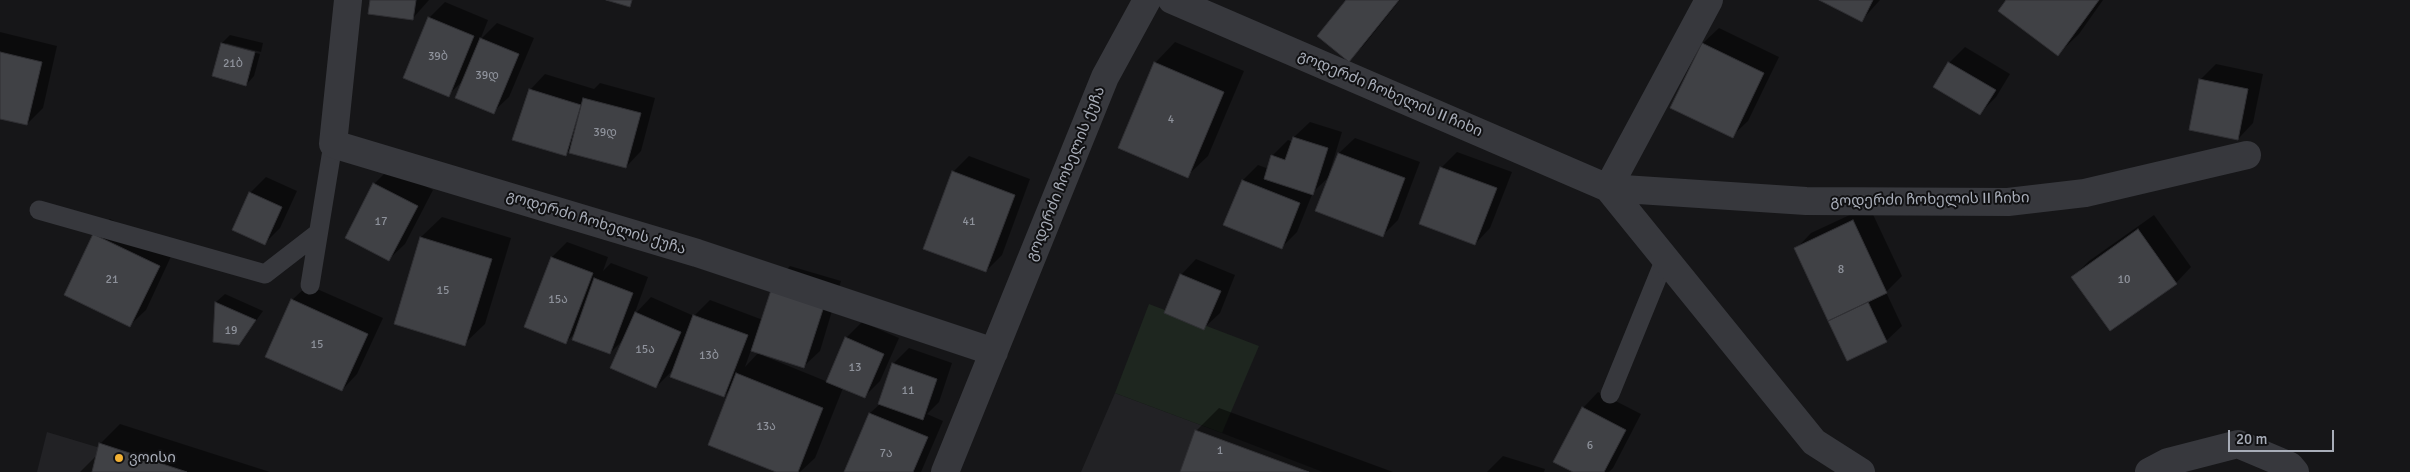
<!DOCTYPE html>
<meta charset="utf-8">
<style>
body{margin:0}
#map{position:relative;width:2410px;height:472px;overflow:hidden;background:#161618;font-family:Signika,sans-serif}
canvas{display:block}
.scale{position:absolute;left:2228px;top:430px;width:106px;height:22px;box-sizing:border-box;border:2px solid #a8adb8;border-top:0;padding-left:6px;font-size:15px;line-height:18px;white-space:nowrap;color:#a8adb8;-webkit-text-stroke:4px #111113;paint-order:stroke}
</style>
<div id="map">
<canvas width="2410" height="472"></canvas>
<div class="scale">20 m</div>
</div>
<script>
const context = document.querySelector('canvas').getContext('2d');
context.lineJoin = 'round';
function fillPath(path, color) { context.fillStyle = color; context.fill(path, 'evenodd'); }
const poly = rows => new Path2D(rows.map(r => 'M' + r).join(''));
function strokePath(path, color, width, dash) { context.strokeStyle = color; context.lineWidth = width; context.lineCap = dash ? 'butt' : 'round'; context.setLineDash(dash || []); context.stroke(path); }
function drawText(font, color, halo, rows, align = 'center') {
  context.font = font + ' Signika,"Noto Sans Georgian",sans-serif'; context.lineWidth = 4; context.setLineDash([]); context.textBaseline = 'middle'; context.strokeStyle = halo; context.fillStyle = color; for (const [text, x, y, turn = 0] of rows) {
    context.save(); context.translate(x, y); context.rotate((+turn || 0) * Math.PI / 180); context.textAlign = isNaN(turn) ? turn : align; if (halo) context.strokeText(text, 0, 0); context.fillText(text, 0, 0); context.restore();
  }
}
fillPath(poly([
 [1115,393,1222,433,1323,472,1081,472],
 [47,432,180,472,37,472]
]), '#222225');
fillPath(poly([
 [1149,304,1259,346,1222,433,1115,393]
]), '#1e261f');
fillPath(poly([
 [372,0,429,0,413,18],
 [1348,0,1400,0,1364,45,1349,60],
 [1822,0,1880,0,1862,20],
 [2008,0,2103,0,2079,34,2058,54],
 [445,2,488,20,480,40,497,23,534,38,509,97,493,112,465,79,448,95,429,18],
 [1719,28,1779,57,1748,121,1732,136,1672,107,1703,43],
 [0,32,57,46,43,108,27,124,0,118],
 [230,35,263,43,261,52,226,43,226,45,260,54,254,76,246,85,222,43],
 [1175,42,1244,71,1208,156,1187,176,1155,63],
 [1965,47,2010,74,1996,97,1980,113,1935,86,1949,63],
 [2216,64,2263,74,2253,123,2238,139,2200,80],
 [545,74,594,89,600,83,655,98,641,151,626,167,571,149,565,154,530,90],
 [1310,122,1342,132,1329,174,1331,175,1313,192,1297,232,1282,247,1243,180,1258,165,1269,169,1272,156,1288,140,1293,142,1294,137],
 [1355,138,1420,162,1398,220,1382,236,1317,210,1339,153],
 [1457,152,1512,172,1490,228,1475,244,1441,168],
 [969,156,1030,179,1002,255,986,271,953,172],
 [390,168,433,190,405,244,389,259,374,184],
 [266,177,297,191,280,228,264,244,250,193],
 [1869,206,1902,276,1886,292,1902,326,1886,341,1796,249,1811,233],
 [2154,215,2191,267,2176,283,2073,277,2089,261],
 [442,217,511,238,485,324,464,344,421,237],
 [110,219,174,250,146,310,130,325,94,235],
 [567,242,608,257,603,271,611,263,648,277,634,315,651,297,694,316,710,300,763,320,775,281,790,266,841,281,820,351,804,366,765,354,764,356,828,382,846,338,862,322,899,338,880,381,864,397,843,388,815,458,800,472,779,472,732,388,724,396,675,368,656,387,624,339,610,353,576,332,566,342,552,257],
 [751,350,759,352,745,367],
 [1196,259,1235,275,1220,313,1204,328,1181,275],
 [308,285,383,318,357,374,342,390,292,300],
 [225,294,263,311,239,344,214,341,216,302],
 [909,348,952,363,939,402,927,414,943,421,921,472,846,472,870,413,880,404,893,364],
 [1598,392,1641,414,1613,468,1609,472,1576,472,1583,408],
 [1219,408,1393,472,1181,472,1196,431],
 [120,424,270,472,80,472,97,455,100,444],
 [1503,456,1545,469,1544,472,1487,472]
]), '#0007');
const building = poly([
 [370,0,416,0,413,20,368,14,370,0],
 [606,0,632,0,630,7,606,0],
 [1346,0,1399,0,1349,62,1317,36,1346,0],
 [1819,0,1873,0,1862,22,1819,0],
 [2006,0,2099,0,2058,56,1998,11,2006,0],
 [428,17,474,36,449,97,403,78,428,17],
 [480,38,519,54,494,114,455,98,480,38],
 [221,43,255,52,246,86,212,76,221,43],
 [1702,43,1764,73,1733,138,1670,108,1702,43],
 [0,52,42,62,27,125,0,119,0,52],
 [1154,62,1224,92,1188,178,1118,148,1154,62],
 [1948,62,1996,90,1980,115,1933,87,1948,62],
 [2199,79,2248,89,2238,140,2189,130,2199,79],
 [529,89,581,105,566,156,512,140,529,89],
 [583,98,641,113,626,168,569,153,583,98],
 [1293,137,1328,148,1313,195,1264,179,1271,155,1285,160,1293,137],
 [1338,153,1405,178,1383,237,1315,211,1338,153],
 [1440,167,1497,188,1475,245,1419,224,1440,167],
 [952,171,1015,195,986,272,923,249,952,171],
 [1242,180,1300,203,1282,249,1223,225,1242,180],
 [373,183,418,206,389,261,345,238,373,183],
 [249,192,282,207,265,245,232,230,249,192],
 [1853,220,1887,293,1828,321,1794,248,1853,220],
 [2138,229,2177,284,2110,331,2071,277,2138,229],
 [93,234,160,266,130,327,64,295,93,234],
 [420,237,492,259,465,346,394,324,420,237],
 [551,257,593,273,566,344,524,327,551,257],
 [1180,274,1221,291,1204,330,1164,313,1180,274],
 [594,278,633,293,610,354,572,340,594,278],
 [774,281,827,297,804,368,751,351,774,281],
 [291,299,368,334,342,391,265,357,291,299],
 [215,302,256,320,239,345,213,342,215,302],
 [1868,302,1887,342,1847,361,1828,321,1868,302],
 [635,312,681,332,656,388,610,368,635,312],
 [693,315,748,335,724,397,670,377,693,315],
 [845,337,884,354,865,398,826,382,845,337],
 [892,363,937,379,923,420,878,404,892,363],
 [736,373,823,408,798,472,776,472,708,445,736,373],
 [1582,407,1626,430,1604,472,1573,472,1553,462,1582,407],
 [869,413,928,437,913,472,844,472,869,413],
 [1195,430,1309,472,1180,472,1195,430],
 [99,443,187,472,92,472,99,443]
]);
fillPath(building, '#404145');
strokePath(building, '#303034', 1);
strokePath(poly([
 [39,210,265,274,318,233],
 [310,285,333,144],
 [1610,394,1665,259]
]), '#37383d', 19);
strokePath(poly([
 [348,0,333,144,697,253,994,352],
 [1172,0,1608,188,1806,201,2008,202,2085,193,2247,155],
 [1709,0,1608,188,1814,442,1861,472],
 [945,472,1105,77,1147,0],
 [2149,472,2168,462,2238,444,2290,466,2295,472]
]), '#37383d', 28);
for (const [x, y, r, color] of [
 [119,458,5,"#f2b134"]
]) { const dot = new Path2D(); dot.arc(x, y, r, 0, 2 * Math.PI); context.fillStyle = color; context.fill(dot); strokePath(dot, '#111113', 2); }
drawText('12px', '#8e929b', null, [
 ["39ბ",438,57],
 ["21ბ",233,64],
 ["39დ",487,76],
 ["4",1171,120],
 ["39დ",605,133],
 ["17",381,222],
 ["41",969,222],
 ["8",1841,270],
 ["21",112,280],
 ["10",2124,280],
 ["15",443,291],
 ["15ა",558,300],
 ["19",231,331],
 ["15",317,345],
 ["15ა",645,350],
 ["13ბ",709,356],
 ["13",855,368],
 ["11",908,391],
 ["13ა",766,427],
 ["6",1590,446],
 ["1",1220,451],
 ["7ა",886,454]
]);
drawText('15px', '#a8adb8', '#111113', [
 ["გოდერძი ჩოხელის II ჩიხი",1390,94,23],
 ["გოდერძი ჩოხელის ქუჩა",1066,174,-68],
 ["გოდერძი ჩოხელის II ჩიხი",1930,200,-1],
 ["გოდერძი ჩოხელის ქუჩა",596,223,17]
]);
drawText('15px', '#a8adb8', '#111113', [
 ["ვოისი",129,458]
], 'left');
</script>
